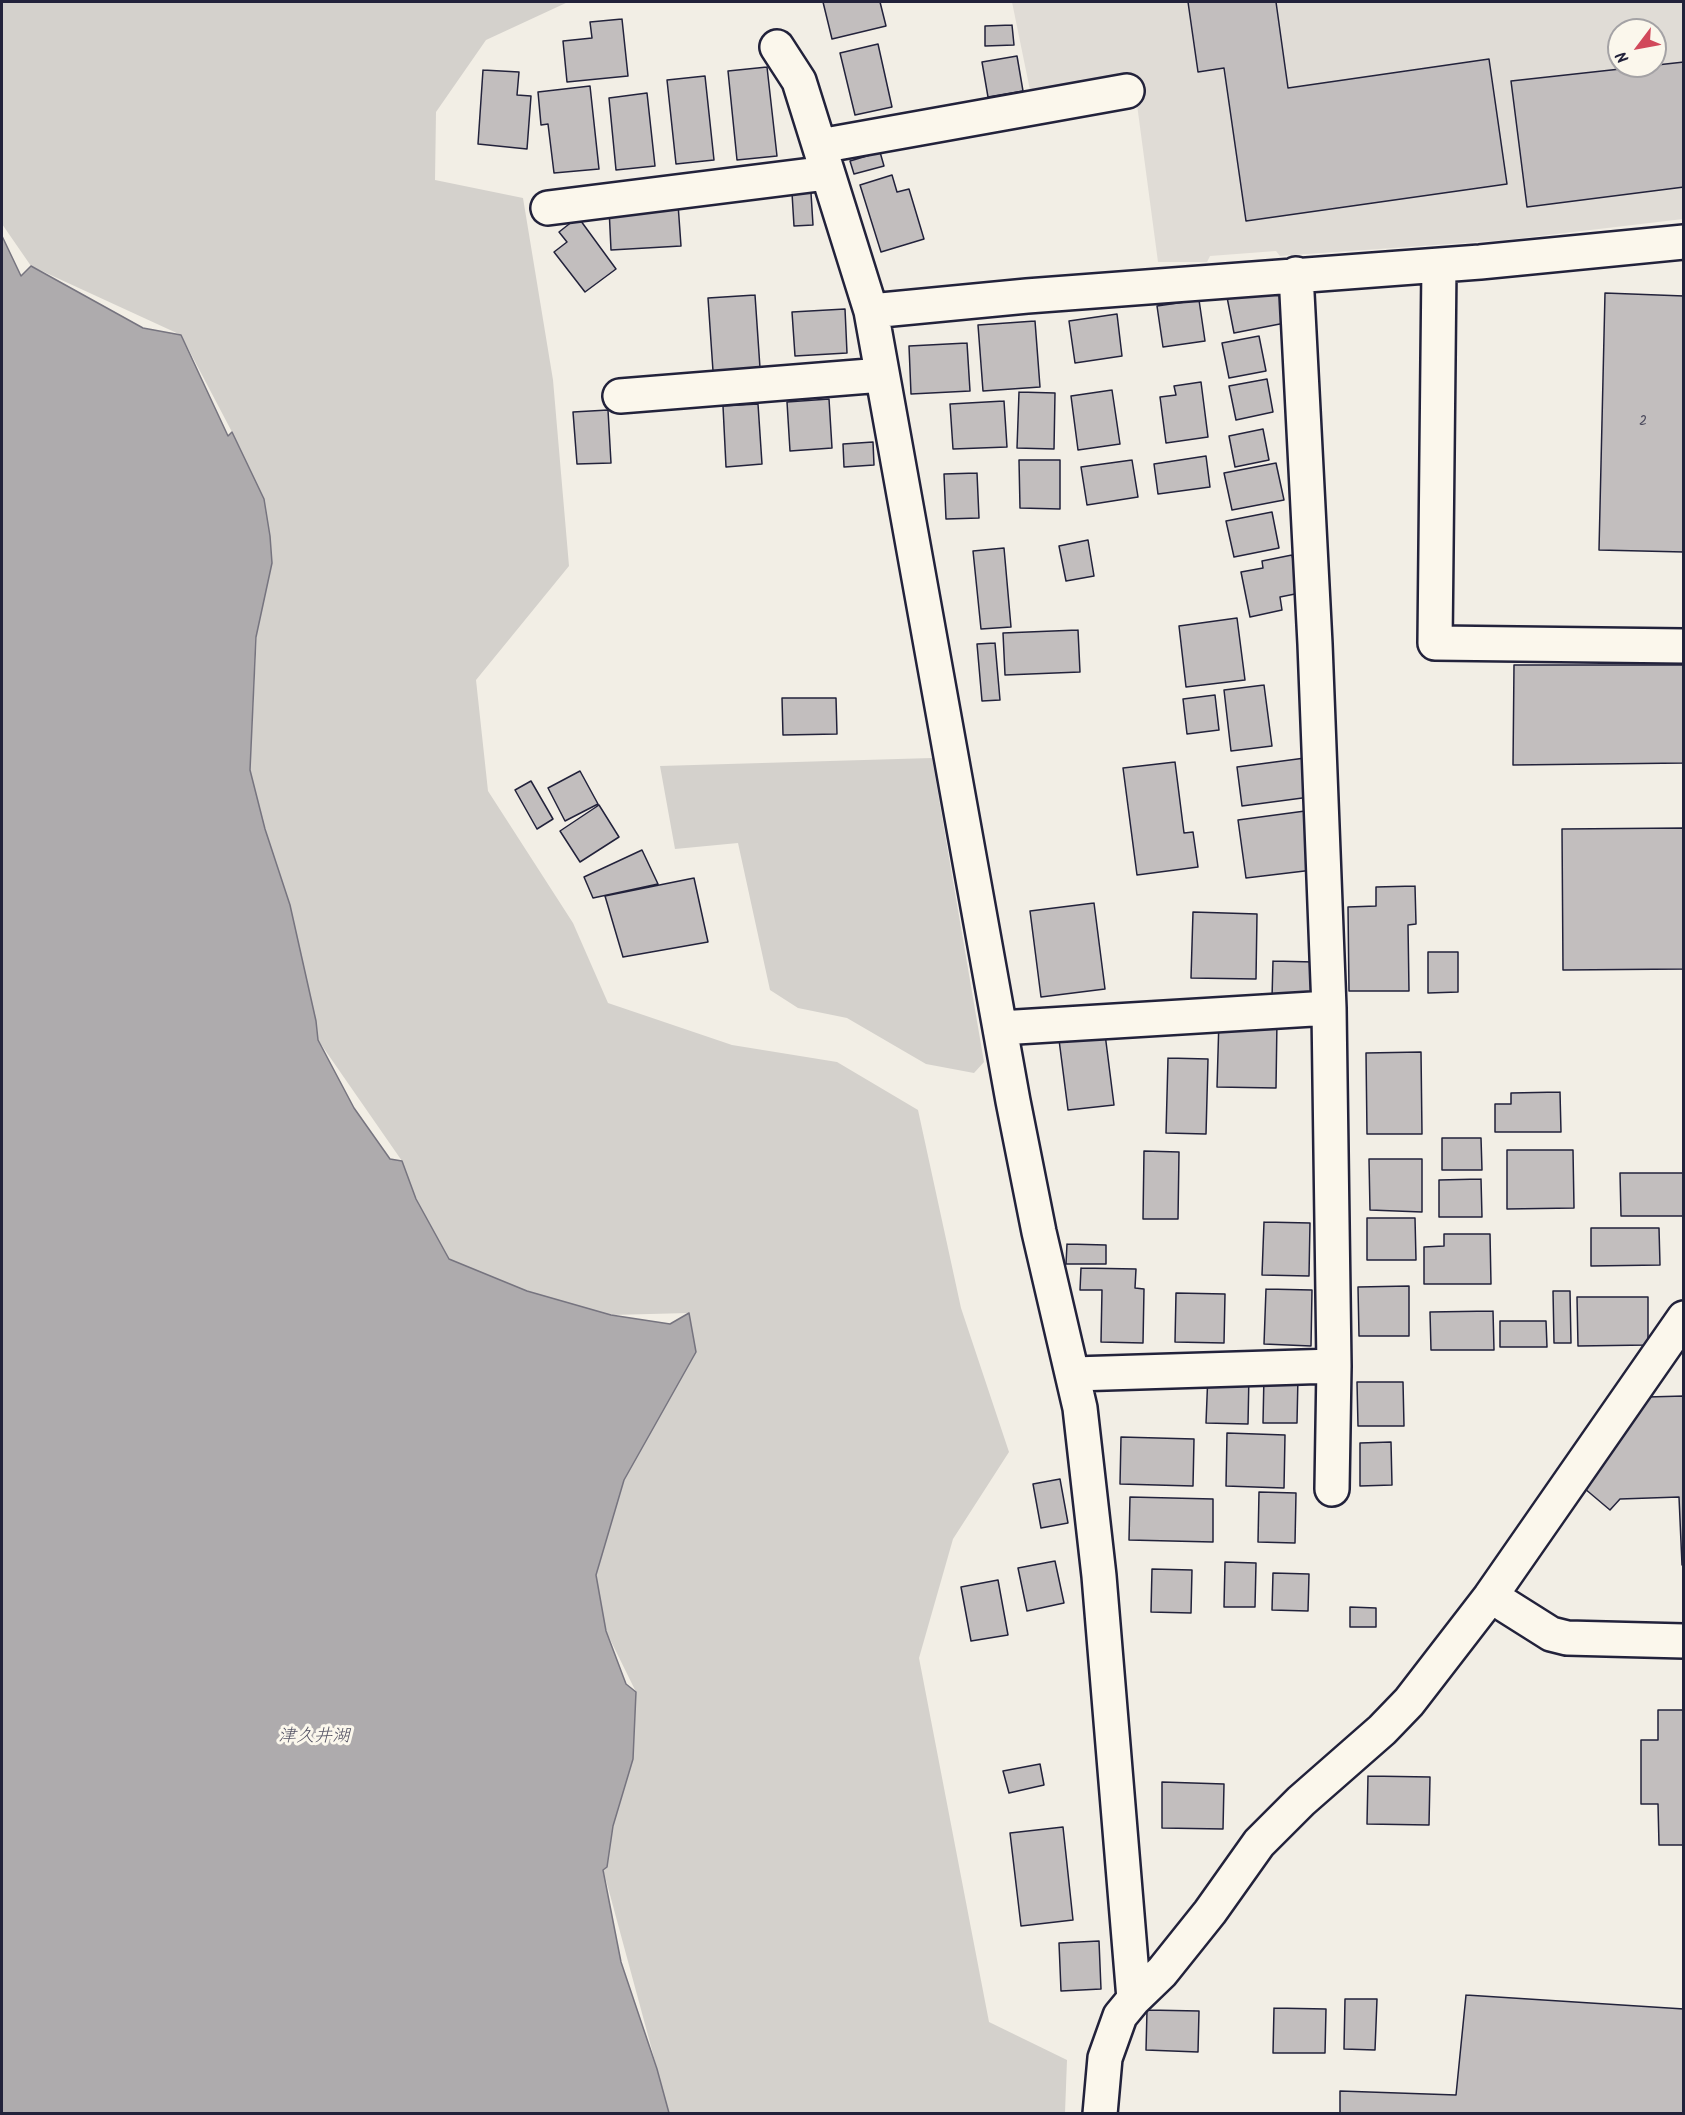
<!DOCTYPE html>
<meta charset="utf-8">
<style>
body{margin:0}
#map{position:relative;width:1685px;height:2115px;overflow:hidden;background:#f2eee5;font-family:Kalam,sans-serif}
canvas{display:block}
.frame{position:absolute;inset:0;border:3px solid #22223b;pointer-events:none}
.north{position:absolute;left:1607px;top:18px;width:60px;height:60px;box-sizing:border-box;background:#fbf7ec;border:2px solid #a4a2a5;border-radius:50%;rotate:238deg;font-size:16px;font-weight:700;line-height:24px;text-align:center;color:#22223b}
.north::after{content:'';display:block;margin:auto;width:21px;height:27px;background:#d1495b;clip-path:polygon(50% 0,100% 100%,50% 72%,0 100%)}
</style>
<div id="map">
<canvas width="1685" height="2115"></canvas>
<div class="frame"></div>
<div class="north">N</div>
</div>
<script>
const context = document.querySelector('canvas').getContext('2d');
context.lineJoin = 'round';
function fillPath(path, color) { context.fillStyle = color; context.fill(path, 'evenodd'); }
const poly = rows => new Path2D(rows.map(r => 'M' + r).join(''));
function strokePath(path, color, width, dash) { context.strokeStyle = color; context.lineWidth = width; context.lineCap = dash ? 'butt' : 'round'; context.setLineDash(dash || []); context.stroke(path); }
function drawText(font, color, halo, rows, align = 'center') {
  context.font = font + ' Kalam,"Klee One",sans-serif'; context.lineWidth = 6; context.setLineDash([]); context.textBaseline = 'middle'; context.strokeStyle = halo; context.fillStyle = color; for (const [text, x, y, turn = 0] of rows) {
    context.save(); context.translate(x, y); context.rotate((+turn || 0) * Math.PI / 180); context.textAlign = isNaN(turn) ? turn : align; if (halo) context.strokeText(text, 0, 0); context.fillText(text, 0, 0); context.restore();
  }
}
fillPath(poly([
 [1012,2,1683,2,1683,219,1506,240,1280,256,1276,251,1210,256,1207,262,1158,262,1134,82,1031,95],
 [1619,30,1655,30,1655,66,1619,66]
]), '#e0dcd6');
fillPath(poly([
 [2,2,568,2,486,40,436,112,435,180,523,198,553,380,569,566,476,680,488,791,573,923,608,1003,732,1045,837,1062,918,1110,961,1308,1009,1452,953,1539,919,1658,989,2022,1067,2060,1065,2113,669,2113,603,1869,636,1692,606,1631,596,1575,624,1480,696,1352,689,1313,611,1315,527,1291,449,1259,416,1199,402,1161,318,1040,250,770,264,500,232,432,181,335,31,266,2,224],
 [932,758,984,1062,974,1073,926,1064,847,1018,798,1008,770,990,738,843,675,849,660,766]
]), '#d4d1cc');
const water = poly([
 [2,236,21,276,31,266,143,328,181,335,228,436,232,432,264,499,270,536,272,563,256,637,250,770,265,829,290,905,316,1021,318,1040,354,1108,390,1159,402,1161,416,1199,449,1259,527,1291,611,1315,670,1324,689,1313,696,1352,624,1480,596,1575,606,1631,626,1684,636,1692,633,1759,613,1826,607,1867,603,1870,621,1962,657,2069,669,2113,2,2113,2,236]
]);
fillPath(water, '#aeabad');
strokePath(water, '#76747f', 1.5);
const building = poly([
 [823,2,880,2,886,26,832,39,823,2],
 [1188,2,1276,2,1288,88,1489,59,1507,184,1246,221,1224,68,1198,72,1188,2],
 [622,19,628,76,567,82,563,41,592,38,590,22,622,19],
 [1012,25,1014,45,985,46,985,26,1012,25],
 [878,44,892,107,855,115,840,53,878,44],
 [1017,56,1023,91,988,97,982,62,1017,56],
 [1684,62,1684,187,1527,207,1511,81,1684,62],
 [767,67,777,156,737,160,728,71,767,67],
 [483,70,519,72,517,95,531,96,527,149,478,144,483,70],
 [705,76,714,160,676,164,667,80,705,76],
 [590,86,599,169,554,173,548,124,541,125,538,92,590,86],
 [647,93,655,166,616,170,609,98,647,93],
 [880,152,884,166,854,174,850,161,880,152],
 [892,175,897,192,909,189,924,239,881,252,860,185,892,175],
 [792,193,811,193,813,225,794,226,792,193],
 [678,204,681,246,611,250,609,208,678,204],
 [578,217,616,269,585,292,554,252,567,242,559,232,578,217],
 [1282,281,1290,322,1234,333,1226,292,1282,281],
 [1605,293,1684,296,1684,552,1599,550,1605,293],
 [755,295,760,368,713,371,708,298,755,295],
 [1199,300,1205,341,1163,347,1157,306,1199,300],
 [845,309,847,353,795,356,792,312,845,309],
 [1117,314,1122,356,1075,363,1069,321,1117,314],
 [1035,321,1040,387,983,391,978,325,1035,321],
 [1259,336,1266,371,1229,378,1222,343,1259,336],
 [967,343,970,391,911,394,909,346,967,343],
 [1267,379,1273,412,1236,420,1229,386,1267,379],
 [1201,382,1208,437,1166,443,1160,397,1176,395,1174,386,1201,382],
 [1112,390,1120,444,1078,450,1071,396,1112,390],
 [1019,392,1055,393,1054,449,1017,448,1019,392],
 [829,399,832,448,790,451,787,402,829,399],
 [1004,401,1007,447,953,449,950,404,1004,401],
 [758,404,762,464,726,467,723,406,758,404],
 [608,410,611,463,577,464,573,412,608,410],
 [1263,429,1269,460,1235,467,1229,436,1263,429],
 [873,442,874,465,844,467,843,444,873,442],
 [1206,456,1210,487,1158,494,1154,464,1206,456],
 [1019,460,1060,460,1060,509,1020,508,1019,460],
 [1132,460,1138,497,1087,505,1081,467,1132,460],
 [1276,463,1284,500,1232,510,1224,473,1276,463],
 [977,473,979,518,946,519,944,474,977,473],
 [1272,512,1279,548,1234,557,1226,521,1272,512],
 [1088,540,1094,576,1066,581,1059,546,1088,540],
 [1004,548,1011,627,981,629,973,551,1004,548],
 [1292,555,1300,593,1280,597,1282,610,1250,617,1241,572,1263,568,1262,561,1292,555],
 [1237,618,1245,680,1186,687,1179,626,1237,618],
 [1078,630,1080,672,1005,675,1003,633,1078,630],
 [995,643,1000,700,982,701,977,644,995,643],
 [1514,665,1684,665,1684,763,1513,765,1514,665],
 [1264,685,1272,746,1231,751,1224,690,1264,685],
 [1215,695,1219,730,1187,734,1183,699,1215,695],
 [782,698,836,698,837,734,783,735,782,698],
 [1305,758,1310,797,1242,806,1237,767,1305,758],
 [1175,762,1184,833,1193,832,1198,867,1137,875,1123,768,1175,762],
 [580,771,598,804,565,821,548,788,580,771],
 [531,781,553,819,537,829,515,790,531,781],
 [599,805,619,837,580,862,560,831,599,805],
 [1305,811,1313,870,1246,878,1238,820,1305,811],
 [1684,828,1684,969,1563,970,1562,829,1684,828],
 [642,850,658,884,593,898,584,877,642,850],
 [694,878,708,942,623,957,605,896,694,878],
 [1415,886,1416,924,1408,925,1409,991,1349,991,1348,907,1376,906,1376,887,1415,886],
 [1094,903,1105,989,1041,997,1030,911,1094,903],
 [1193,912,1257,914,1256,979,1191,978,1193,912],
 [1428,952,1458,952,1458,992,1428,993,1428,952],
 [1273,961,1314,962,1313,998,1272,998,1273,961],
 [1219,1019,1277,1020,1276,1088,1217,1087,1219,1019],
 [1104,1026,1114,1105,1068,1110,1058,1032,1104,1026],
 [1421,1052,1422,1134,1367,1134,1366,1053,1421,1052],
 [1168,1058,1208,1059,1206,1134,1166,1133,1168,1058],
 [1560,1092,1561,1132,1495,1132,1495,1104,1511,1104,1511,1093,1560,1092],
 [1442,1138,1481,1138,1482,1170,1442,1170,1442,1138],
 [1507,1150,1573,1150,1574,1208,1507,1209,1507,1150],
 [1144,1151,1179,1152,1178,1219,1143,1219,1144,1151],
 [1369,1159,1422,1159,1422,1212,1370,1210,1369,1159],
 [1620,1173,1684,1173,1684,1216,1621,1216,1620,1173],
 [1481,1179,1482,1217,1439,1217,1439,1180,1481,1179],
 [1367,1218,1415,1218,1416,1260,1367,1260,1367,1218],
 [1264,1222,1310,1223,1309,1276,1262,1275,1264,1222],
 [1591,1228,1659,1228,1660,1265,1591,1266,1591,1228],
 [1444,1234,1490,1234,1491,1284,1424,1284,1424,1247,1444,1246,1444,1234],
 [1067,1244,1106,1245,1106,1264,1066,1264,1067,1244],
 [1081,1268,1136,1269,1135,1288,1144,1289,1143,1343,1101,1342,1102,1290,1080,1290,1081,1268],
 [1409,1286,1409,1336,1359,1336,1358,1287,1409,1286],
 [1266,1289,1312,1290,1311,1346,1264,1344,1266,1289],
 [1553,1291,1570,1291,1571,1343,1554,1343,1553,1291],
 [1176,1293,1225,1294,1224,1343,1175,1342,1176,1293],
 [1577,1297,1648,1297,1648,1345,1578,1346,1577,1297],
 [1493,1311,1494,1350,1431,1350,1430,1312,1493,1311],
 [1500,1321,1546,1321,1547,1347,1500,1347,1500,1321],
 [1208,1373,1249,1374,1248,1424,1206,1423,1208,1373],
 [1264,1375,1298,1376,1297,1423,1263,1423,1264,1375],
 [1357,1382,1403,1382,1404,1426,1358,1426,1357,1382],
 [1684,1396,1684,1565,1682,1565,1679,1497,1620,1499,1610,1510,1578,1483,1647,1397,1684,1396],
 [1227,1433,1285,1435,1284,1488,1226,1486,1227,1433],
 [1121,1437,1194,1439,1193,1486,1120,1484,1121,1437],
 [1391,1442,1392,1485,1360,1486,1360,1443,1391,1442],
 [1060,1479,1068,1523,1041,1528,1033,1484,1060,1479],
 [1259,1492,1296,1493,1295,1543,1258,1542,1259,1492],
 [1130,1497,1213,1499,1213,1542,1129,1540,1130,1497],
 [1055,1561,1064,1603,1027,1611,1018,1568,1055,1561],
 [1225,1562,1256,1563,1255,1607,1224,1607,1225,1562],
 [1152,1569,1192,1570,1191,1613,1151,1612,1152,1569],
 [1273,1573,1309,1574,1308,1611,1272,1610,1273,1573],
 [998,1580,1008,1635,971,1641,961,1587,998,1580],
 [1350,1607,1376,1608,1376,1627,1350,1627,1350,1607],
 [1658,1710,1684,1710,1684,1845,1659,1845,1658,1804,1641,1804,1641,1740,1658,1740,1658,1710],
 [1040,1764,1044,1785,1009,1793,1003,1771,1040,1764],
 [1368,1776,1430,1777,1429,1825,1367,1824,1368,1776],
 [1162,1782,1224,1784,1223,1829,1162,1828,1162,1782],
 [1063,1827,1073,1920,1021,1926,1010,1833,1063,1827],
 [1099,1941,1101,1989,1061,1991,1059,1943,1099,1941],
 [1466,1995,1684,2009,1684,2114,1340,2114,1340,2091,1456,2095,1466,1995],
 [1345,1999,1377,1999,1375,2050,1344,2049,1345,1999],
 [1274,2008,1326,2009,1325,2053,1273,2053,1274,2008],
 [1147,2010,1199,2011,1198,2052,1146,2050,1147,2010]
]);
fillPath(building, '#c2bebe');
strokePath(building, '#22223b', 1.5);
const minor = poly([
 [777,47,799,81,871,311],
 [820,146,1127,91],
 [548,208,827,173],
 [1439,265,1435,643,1684,646],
 [1296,274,1315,644,1329,1008,1334,1366,1332,1489],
 [620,396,882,375],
 [1000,1028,1329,1008],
 [1074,1374,1334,1366],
 [1505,1605,1551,1634,1567,1638,1684,1641],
 [1134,1999,1099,1576,1080,1408,1039,1232,1013,1101,871,311,1027,296,1480,262,1684,242],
 [1100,2114,1105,2058,1120,2016,1134,1999,1162,1972,1210,1912,1259,1843,1301,1801,1382,1730,1409,1702,1490,1597,1684,1318]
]);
strokePath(minor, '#22223b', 38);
strokePath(minor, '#fbf7ec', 33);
drawText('14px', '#4a495c', null, [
 ["2",1643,423]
]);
drawText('italic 18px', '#535263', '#fbf7ec', [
 ["津久井湖",314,1738]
]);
</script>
